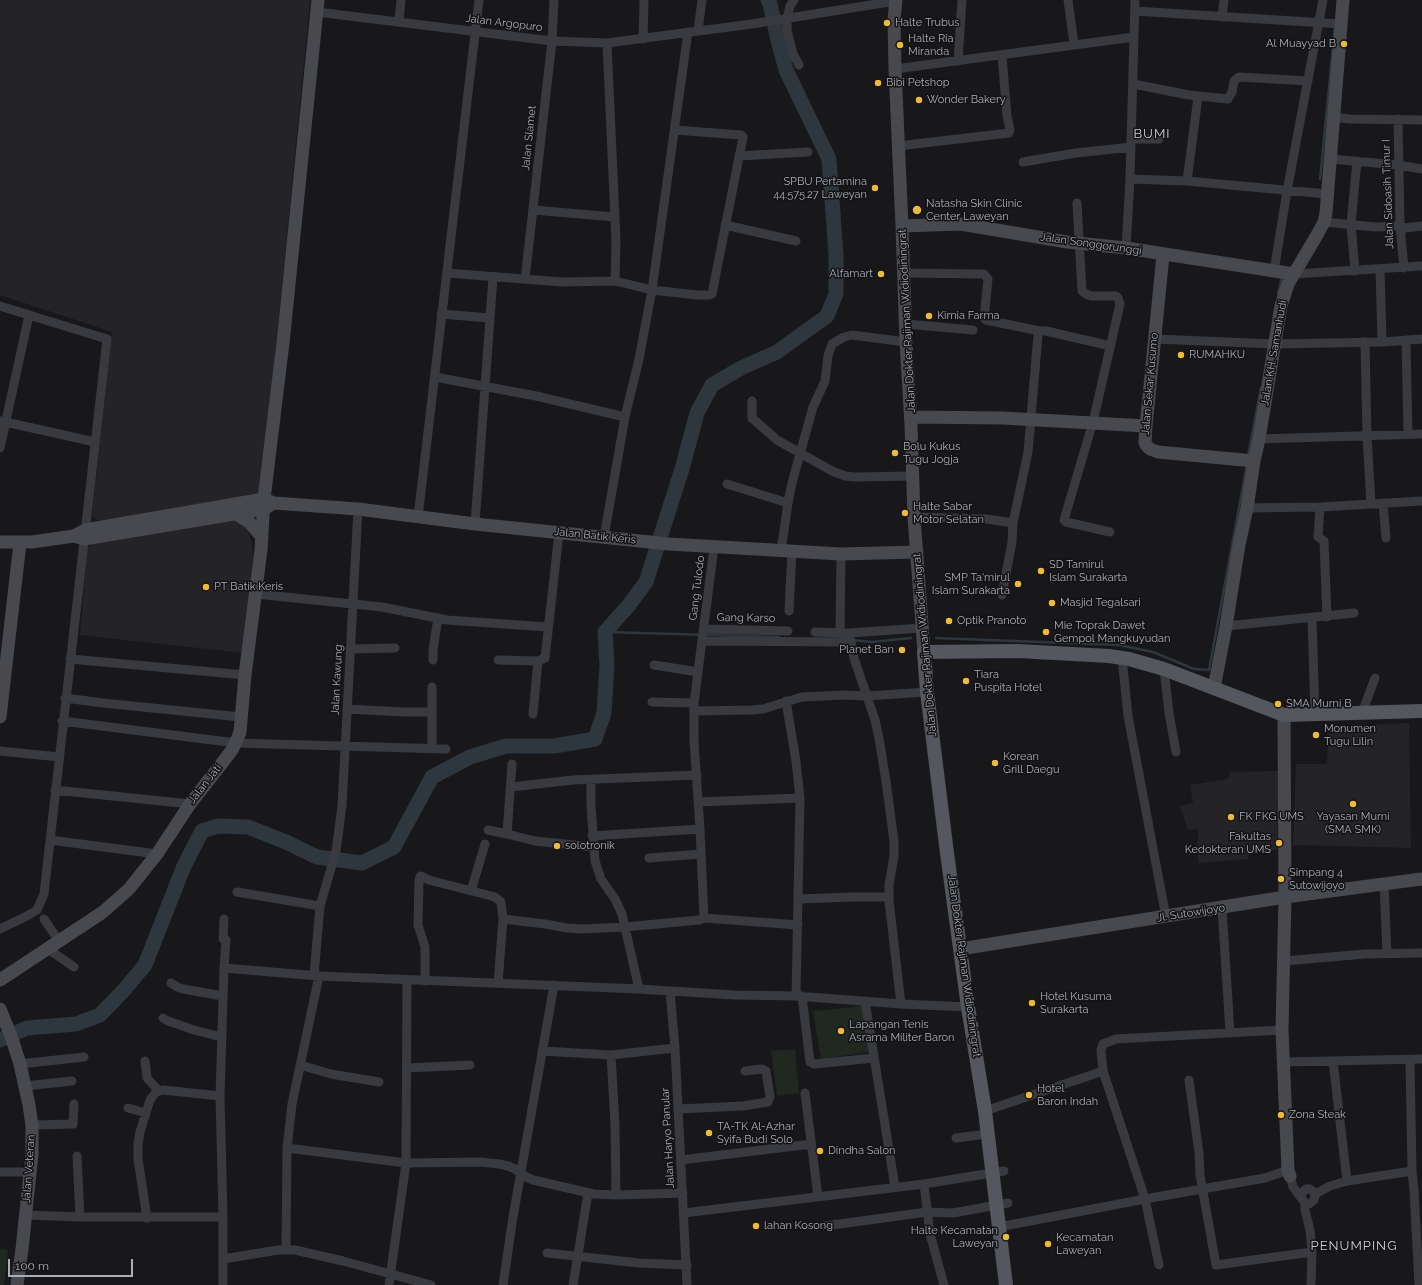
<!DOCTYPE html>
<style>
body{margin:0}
#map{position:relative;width:1422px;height:1285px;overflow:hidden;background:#18181a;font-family:Raleway,sans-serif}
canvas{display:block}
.scale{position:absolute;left:8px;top:1259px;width:125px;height:18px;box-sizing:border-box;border:2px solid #abaeb9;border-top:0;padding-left:5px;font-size:12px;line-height:14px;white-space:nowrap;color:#abaeb9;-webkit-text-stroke:3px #131315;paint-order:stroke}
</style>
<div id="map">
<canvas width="1422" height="1285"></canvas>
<div class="scale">100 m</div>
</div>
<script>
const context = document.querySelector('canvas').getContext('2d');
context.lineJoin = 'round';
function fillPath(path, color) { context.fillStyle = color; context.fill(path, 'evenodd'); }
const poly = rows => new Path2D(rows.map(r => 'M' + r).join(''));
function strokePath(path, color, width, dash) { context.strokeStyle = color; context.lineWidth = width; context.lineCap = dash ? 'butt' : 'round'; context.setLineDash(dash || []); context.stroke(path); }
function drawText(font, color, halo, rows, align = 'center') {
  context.font = font + ' Raleway,sans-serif'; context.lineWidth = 3; context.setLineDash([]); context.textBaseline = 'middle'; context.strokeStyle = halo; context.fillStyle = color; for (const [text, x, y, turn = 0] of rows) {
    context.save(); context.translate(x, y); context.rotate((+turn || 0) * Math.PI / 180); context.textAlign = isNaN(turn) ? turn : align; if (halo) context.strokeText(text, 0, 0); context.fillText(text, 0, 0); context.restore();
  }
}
fillPath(poly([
 [0,0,310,0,262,490,255,497,103,522,92,517,112,332,0,295],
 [233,520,243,524,248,531,251,540,253,556,249,609,244,653,80,635,87,548,93,544],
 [1409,723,1411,848,1293,845,1296,764,1327,764,1329,727],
 [1279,771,1277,850,1248,851,1248,859,1198,863,1198,829,1188,830,1180,806,1193,803,1190,785,1228,779,1231,772]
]), '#242427');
fillPath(poly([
 [863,1006,869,1052,821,1059,813,1011],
 [795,1049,799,1093,777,1096,771,1051],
 [0,1249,8,1250,4,1285,0,1285]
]), '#202821');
strokePath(poly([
 [1320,179,1335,26],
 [1278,294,1282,276],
 [1248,456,1261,388],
 [605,632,779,637],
 [936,638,1119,645,1153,652,1194,669,1209,670,1247,464],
 [852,640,872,642,911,638]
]), '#2e363e', 2.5);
strokePath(poly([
 [0,1040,27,1028,76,1024,100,1015,124,990,145,965,184,866,202,831,218,826,248,827,286,842,317,857,362,863,394,847,432,777,470,757,506,746,554,746,595,739,604,713,607,665,605,632,629,605,646,582,682,469,697,413,712,385,741,368,777,352,827,316,836,294,836,255,829,159,786,70,777,36,770,4,768,0]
]), '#2e363e', 15);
strokePath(poly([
 [794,0,790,6,787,18,787,30,793,54,799,65],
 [1068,0,1074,44],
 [1135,11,1341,24],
 [317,12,552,41,607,43,752,24,895,1],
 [1222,17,1224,0],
 [399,21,401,0],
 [698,31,702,0],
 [643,39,644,0],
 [958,61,962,0],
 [895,69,1134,37],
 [1133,84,1189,95,1228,99,1232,92,1234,81,1239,77,1308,81],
 [1333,117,1350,119,1422,120],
 [1398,119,1400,226,1404,268],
 [1131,139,1159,139],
 [898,146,1009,133,1010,130,1007,116,1002,56],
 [739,156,808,152],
 [1330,159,1398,165,1422,169],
 [1023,162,1076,153,1131,147],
 [1130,179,1187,181,1327,194],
 [1187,181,1198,97],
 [1077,203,1082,291,1086,294,1091,296,1116,296,1118,298,1120,304,1093,422,1064,520,1066,522,1110,532],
 [533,210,615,217],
 [1324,222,1376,227,1400,226,1405,228,1422,226],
 [725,225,796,241],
 [1126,248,1130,179,1135,0],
 [1380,269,1382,342],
 [1274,271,1287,191,1323,0],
 [1355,271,1351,224,1357,161],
 [447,273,562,282,615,281,616,240,607,43],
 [904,273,984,274,988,279,984,318,986,320,1040,331,1046,331,1111,346],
 [1294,274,1422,266],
 [525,279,552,41,554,0],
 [615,281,652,290,697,295,709,295,712,294,743,137,741,135,675,130],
 [0,306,107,339,44,894,37,910,27,916,0,929],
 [441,314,490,318],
 [906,324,973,330],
 [1155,339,1275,344,1382,342,1422,339],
 [1406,340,1408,434],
 [1365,342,1367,436,1371,504],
 [435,377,536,396,625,417],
 [752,401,752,418,777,440,832,471,845,476,855,477,912,476],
 [1,421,95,442],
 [1259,439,1422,434],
 [0,448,29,315],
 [727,484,788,503],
 [1383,503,1386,538],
 [1320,507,1318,537,1324,541,1327,617],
 [1247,508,1320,507,1422,501],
 [418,517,479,0],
 [914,517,987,519,1013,523],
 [475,524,493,277],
 [604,537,625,417,639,359,652,290,688,32],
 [781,551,788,503,792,483,813,407,825,381,828,356,832,344,844,337,852,335,906,342],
 [256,594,382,607,447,620,548,627],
 [1002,595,1012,542,1013,523,1028,452,1038,335,1040,331],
 [789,611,792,551],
 [1312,618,1315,715],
 [1226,626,1354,613],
 [704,629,788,631],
 [815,632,849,633,922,628],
 [840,633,841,554],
 [849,633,854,658,875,720,879,738,886,781,894,841,894,856,889,885,889,901,901,1004],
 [702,641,850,642],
 [350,649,395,648],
 [1122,658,1128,716,1166,917],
 [70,659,245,675],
 [433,660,433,650,438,618],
 [498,660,538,661,545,658,559,533],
 [654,665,698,672],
 [1164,669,1169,713,1176,752],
 [432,687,432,749],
 [65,698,103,703,241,717],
 [786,701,796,761,800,798,796,996],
 [652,702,694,703],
 [347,709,403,712,432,712],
 [694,711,753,710,763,709,802,697,844,695,866,696,927,692],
 [1362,713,1375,678],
 [533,714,538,661],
 [62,721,236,743,446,749],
 [0,751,59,757],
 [512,764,507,834,535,841,593,847],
 [591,780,591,806,595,861,601,879,615,899,622,914,639,989],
 [511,787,573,780,697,775],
 [55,790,190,804],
 [698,802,800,798],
 [488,830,507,834],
 [592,836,700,829],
 [50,840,157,854],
 [649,858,701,854],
 [1384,884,1387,954],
 [471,891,485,844],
 [237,892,320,906],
 [799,899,853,897,889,897],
 [1222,908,1230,1032],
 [704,918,798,925],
 [44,919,59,941],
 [224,919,223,939,226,940,224,968],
 [503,919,545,924,567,928,582,929,625,927,699,920,704,918,700,829,694,741,694,703,714,547],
 [48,949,74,967],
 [1284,961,1365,954,1422,953],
 [314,975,320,906,336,851,342,806,358,509],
 [425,981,425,947,418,925,419,880,420,877,421,876,429,880,495,897,501,902,503,919,498,983],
 [171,983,177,987,183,989,223,996],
 [670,991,675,1048,687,1285],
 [802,996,810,1062,814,1064,874,1058],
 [865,1001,895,1187],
 [163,1018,168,1021,194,1030,221,1037],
 [542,1051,611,1055,675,1048],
 [611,1055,615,1125,616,1195],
 [1410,1060,1412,1171,1414,1190,1419,1285],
 [145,1061,147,1078,159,1091],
 [1333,1061,1347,1181],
 [1283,1062,1422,1059],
 [20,1064,84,1057],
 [300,1065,331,1074,379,1082],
 [407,1068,470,1065],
 [1189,1080,1199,1153,1200,1175,1216,1265,1312,1252],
 [25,1086,72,1081],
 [805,1093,818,1197],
 [128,1108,146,1113],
 [678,1109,743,1106,768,1102,770,1096,766,1071,762,1069,745,1071],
 [985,1111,1103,1071],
 [32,1125,73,1124,74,1104],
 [956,1138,987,1134],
 [287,1148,406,1163,480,1162,499,1164,508,1166,515,1169,526,1177,533,1180,594,1194,616,1195,683,1193],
 [77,1156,80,1217],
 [681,1160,811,1144],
 [0,1172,30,1172],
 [1290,1176,1293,1187,1305,1203,1305,1210,1310,1230,1312,1252,1311,1285],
 [924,1184,930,1234,944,1285],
 [1315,1194,1330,1186,1347,1181,1412,1171],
 [1301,1197,1302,1193,1306,1189,1310,1189,1314,1192,1315,1196,1314,1200,1309,1204,1305,1203],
 [684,1213,924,1184,1004,1171],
 [26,1215,80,1217,223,1217],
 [147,1218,138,1159,138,1144,140,1132,150,1100,156,1092,163,1090,220,1096],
 [825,1226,927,1212,953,1213,1008,1203],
 [999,1227,1145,1199,1265,1178,1288,1170],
 [286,1249,287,1148,292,1104,319,976],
 [547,1253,639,1263,687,1265],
 [223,1259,278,1250,295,1250,343,1261,431,1285],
 [1159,1265,1145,1199,1103,1071,1101,1050,1103,1044,1116,1039,1282,1030],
 [223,1285,223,1217,220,1096,224,968,319,976,639,989,735,995,796,996,901,1004,968,1007],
 [389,1285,406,1163,407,980],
 [503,1285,513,1217,554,985],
 [573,1285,588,1193]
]), '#393a3f', 9);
strokePath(poly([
 [896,0,894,20,895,69,902,226,906,342,911,425,914,517,924,652],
 [902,226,961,224,1067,242,1126,248,1294,274],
 [1163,255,1146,426,1145,442,1146,445,1150,449,1158,452,1254,461],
 [911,417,1003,418,1146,426],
 [236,514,249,522,262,537],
 [74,536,84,539,264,509,272,504],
 [0,542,32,542,74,536,85,530,264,499,274,503,358,509,475,524,669,544,841,554,917,552],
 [1214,688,1226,626,1239,545,1247,508,1254,461,1259,439,1281,306,1288,284,1317,235,1324,222,1326,213,1343,0],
 [1284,715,1285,897,1282,1030,1288,1170,1290,1176],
 [0,717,20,543],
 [960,949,1285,897,1422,879],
 [0,980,103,912,129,889,157,854,190,804,219,767,232,750,238,737,240,732,245,675,261,550,264,499,283,343,318,0],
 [0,1009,11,1036,20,1064,29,1105,32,1125,32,1154,22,1249,17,1285]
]), '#47494f', 13);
strokePath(poly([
 [1006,1285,985,1111,968,1007,947,853,927,692,924,652,1018,651,1109,656,1129,659,1164,669,1284,715,1422,711]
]), '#55575e', 14);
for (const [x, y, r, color] of [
 [887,23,4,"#eeba3c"],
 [1344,44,4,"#eeba3c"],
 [900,45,4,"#eeba3c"],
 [878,83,4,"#eeba3c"],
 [919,100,4,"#eeba3c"],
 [875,188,4,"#eeba3c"],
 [917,210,5,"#eeba3c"],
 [881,274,4,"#eeba3c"],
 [929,316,4,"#eeba3c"],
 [1181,355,4,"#eeba3c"],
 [895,453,4,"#eeba3c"],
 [905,513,4,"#eeba3c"],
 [1041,571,4,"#eeba3c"],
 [1018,584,4,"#eeba3c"],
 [206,587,4,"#eeba3c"],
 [1052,603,4,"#eeba3c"],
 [949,621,4,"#eeba3c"],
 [1046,632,4,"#eeba3c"],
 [902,650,4,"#eeba3c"],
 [966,681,4,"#eeba3c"],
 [1278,704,4,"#eeba3c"],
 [1316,735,4,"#eeba3c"],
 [995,763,4,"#eeba3c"],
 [1353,804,4,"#eeba3c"],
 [1231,817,4,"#eeba3c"],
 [1279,843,4,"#eeba3c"],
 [557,846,4,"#eeba3c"],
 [1281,879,4,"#eeba3c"],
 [1032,1003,4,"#eeba3c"],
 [841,1031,4,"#eeba3c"],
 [1029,1095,4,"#eeba3c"],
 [1281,1115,4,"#eeba3c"],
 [709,1133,4,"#eeba3c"],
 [820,1151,4,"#eeba3c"],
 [756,1226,4,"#eeba3c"],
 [1006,1237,4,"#eeba3c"],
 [1048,1244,4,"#eeba3c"]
]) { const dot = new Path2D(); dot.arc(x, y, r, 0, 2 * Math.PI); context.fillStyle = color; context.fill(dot); strokePath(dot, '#131315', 1.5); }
drawText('11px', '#abaeb9', '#131315', [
 ["Jalan Argopuro",504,23,7],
 ["Jalan Slamet",529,138,-84],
 ["Jalan Sidoasih Timur I",1388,194,-92],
 ["Jalan Songgorunggi",1091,244,8],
 ["Jalan Dokter Rajiman Widiodiningrat",907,321,-93],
 ["Jalan KH. Samanhudi",1274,353,-80],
 ["Jalan Sekar Kusumo",1150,384,-85],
 ["Jalan Batik Keris",595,536,6],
 ["Gang Tulodo",697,588,-83],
 ["Gang Karso",746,618,1],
 ["Jalan Dokter Rajiman Widiodiningrat",925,645,-95],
 ["Jalan Kawung",337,680,-87],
 ["Jalan Jati",205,784,-52],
 ["Jl. Sutowijoyo",1191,913,-9],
 ["Jalan Dokter Rajiman Widiodiningrat",964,966,82],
 ["Jalan Haryo Panular",668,1138,-93],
 ["Jalan Veteran",29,1169,-86]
]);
drawText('11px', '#abaeb9', '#131315', [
 ["Halte Trubus",895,23],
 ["Halte Ria",908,39],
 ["Miranda",908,52],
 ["Al Muayyad B",1336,44,"right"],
 ["Bibi Petshop",886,83],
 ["Wonder Bakery",927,100],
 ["SPBU Pertamina",867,182,"right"],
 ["44.575.27 Laweyan",867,195,"right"],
 ["Natasha Skin Clinic",926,204],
 ["Center Laweyan",926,217],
 ["Alfamart",873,274,"right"],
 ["Kimia Farma",937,316],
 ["RUMAHKU",1189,355],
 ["Bolu Kukus",903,447],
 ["Tugu Jogja",903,460],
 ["Halte Sabar",913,507],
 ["Motor Selatan",913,520],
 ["SD Tamirul",1049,565],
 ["Islam Surakarta",1049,578],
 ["SMP Ta'mirul",1010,578,"right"],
 ["Islam Surakarta",1010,591,"right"],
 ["PT Batik Keris",214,587],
 ["Masjid Tegalsari",1060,603],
 ["Optik Pranoto",957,621],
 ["Mie Toprak Dawet",1054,626],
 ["Gempol Mangkuyudan",1054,639],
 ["Planet Ban",894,650,"right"],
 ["Tiara",974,675],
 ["Puspita Hotel",974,688],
 ["SMA Murni B",1286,704],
 ["Monumen",1324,729],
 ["Tugu Lilin",1324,742],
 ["Korean",1003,757],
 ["Grill Daegu",1003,770],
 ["FK FKG UMS",1239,817],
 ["Yayasan Murni",1353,817,"center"],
 ["(SMA SMK)",1353,830,"center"],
 ["Fakultas",1271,837,"right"],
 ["Kedokteran UMS",1271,850,"right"],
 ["solotronik",565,846],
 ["Simpang 4",1289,873],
 ["Sutowijoyo",1289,886],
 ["Hotel Kusuma",1040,997],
 ["Surakarta",1040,1010],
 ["Lapangan Tenis",849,1025],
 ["Asrama Militer Baron",849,1038],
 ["Hotel",1037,1089],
 ["Baron Indah",1037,1102],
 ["Zona Steak",1289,1115],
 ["TA-TK Al-Azhar",717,1127],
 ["Syifa Budi Solo",717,1140],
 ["Dindha Salon",828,1151],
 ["lahan Kosong",764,1226],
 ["Halte Kecamatan",998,1231,"right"],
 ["Laweyan",998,1244,"right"],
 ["Kecamatan",1056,1238],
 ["Laweyan",1056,1251]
], 'left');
context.letterSpacing = '1px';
drawText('13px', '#ccced6', '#131315', [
 ["BUMI",1152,134],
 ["PENUMPING",1354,1246]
]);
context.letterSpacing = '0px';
</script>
